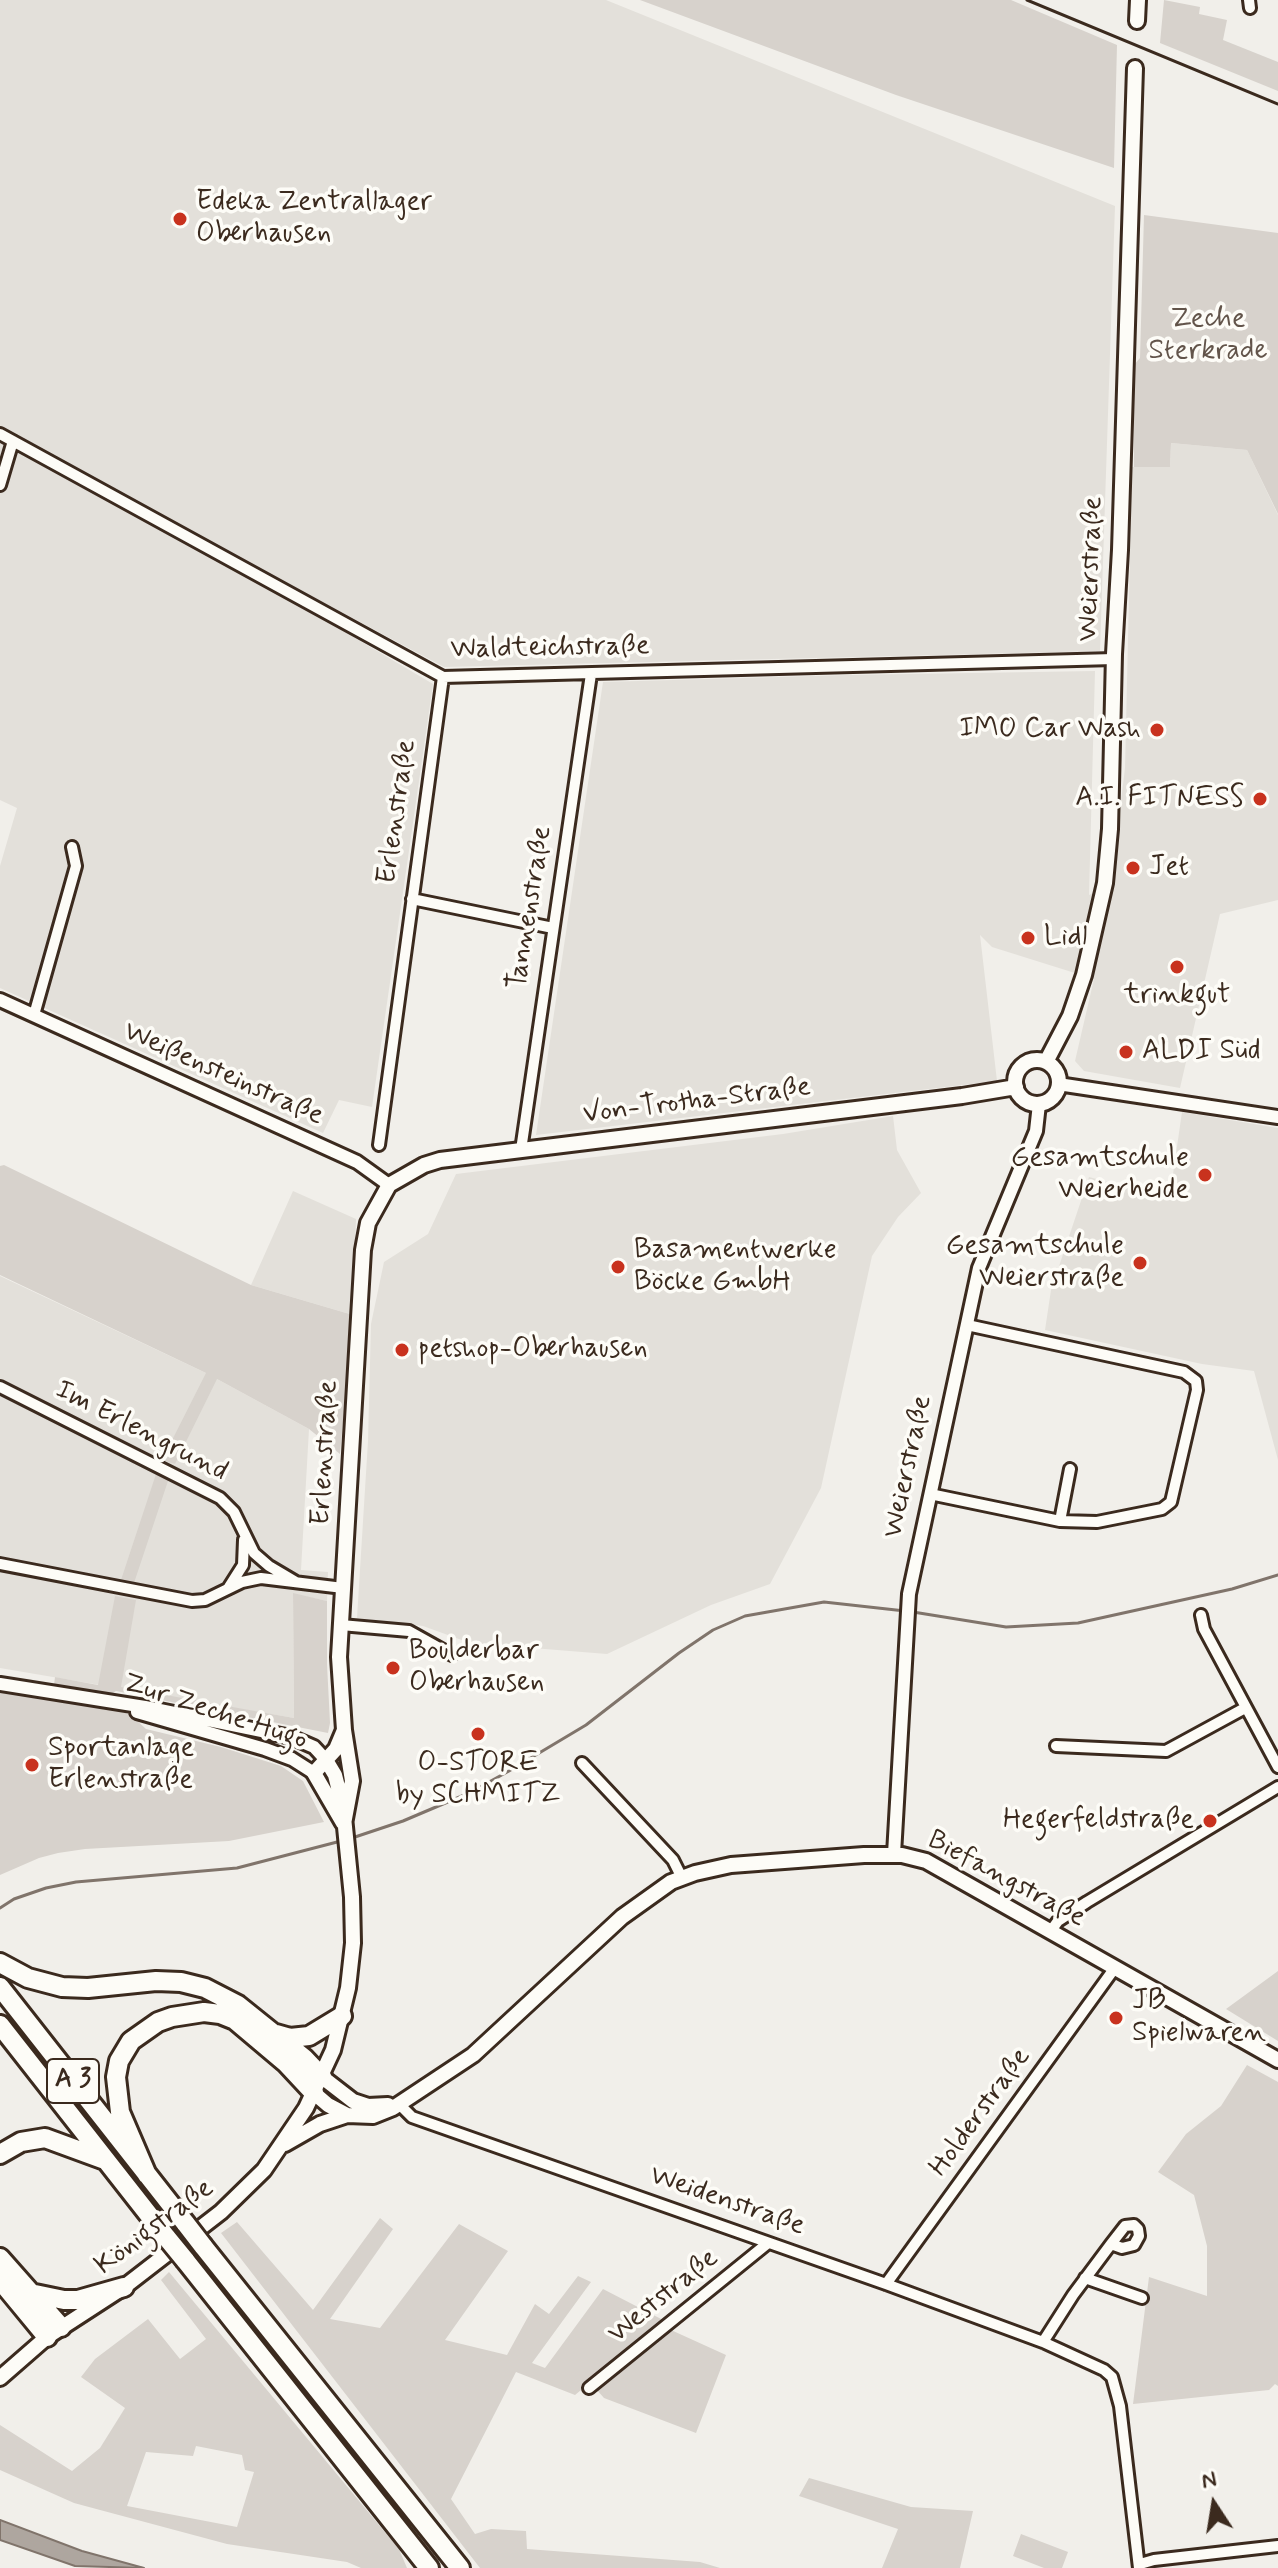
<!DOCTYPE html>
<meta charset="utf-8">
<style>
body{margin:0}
#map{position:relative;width:1278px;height:2568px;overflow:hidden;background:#f1efea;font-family:Mynerve,sans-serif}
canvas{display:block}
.north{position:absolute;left:1174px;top:2464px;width:80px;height:80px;-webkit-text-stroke:6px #fdfcf7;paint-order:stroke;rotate:348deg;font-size:22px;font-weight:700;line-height:32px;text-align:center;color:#3b2a1e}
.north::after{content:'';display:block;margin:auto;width:28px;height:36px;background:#3b2a1e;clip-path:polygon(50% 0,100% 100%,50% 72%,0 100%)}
</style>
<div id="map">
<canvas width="1278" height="2568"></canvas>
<div class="north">N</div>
</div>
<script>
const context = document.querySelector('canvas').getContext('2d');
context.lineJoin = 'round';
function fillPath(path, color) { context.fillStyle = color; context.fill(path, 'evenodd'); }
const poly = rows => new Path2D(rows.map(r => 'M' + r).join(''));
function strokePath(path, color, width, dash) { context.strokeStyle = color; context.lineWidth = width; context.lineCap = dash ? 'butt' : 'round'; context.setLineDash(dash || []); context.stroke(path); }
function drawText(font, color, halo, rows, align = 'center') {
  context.font = font + ' Mynerve,sans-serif'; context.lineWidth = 7; context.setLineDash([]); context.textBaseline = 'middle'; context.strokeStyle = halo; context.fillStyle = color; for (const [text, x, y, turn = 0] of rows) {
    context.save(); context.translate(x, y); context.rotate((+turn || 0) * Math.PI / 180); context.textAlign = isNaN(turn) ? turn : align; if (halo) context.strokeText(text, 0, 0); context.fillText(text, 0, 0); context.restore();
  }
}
fillPath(poly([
 [0,0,606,0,1115,206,1100,651,444,667,212,543,196,544,433,684,372,1107,339,1100,323,1133,0,988,0,866,17,808,0,800],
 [1171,443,1247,450,1278,515,1278,900,1220,914,1180,1088,1084,1071,1075,1061,1094,979,992,947,980,935,997,1081,536,1135,603,682,848,675,1095,671,1089,895,1111,884,1125,768,1132,467,1170,467],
 [1182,1112,1278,1128,1278,1460,1254,1371,1202,1364,1045,1330,1051,1290,1089,1177,1133,1189,1170,1195],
 [893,1116,897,1150,921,1193,898,1217,872,1256,821,1488,770,1584,711,1605,607,1654,470,1643,423,1626,357,1618,368,1441,371,1324,384,1262,428,1234,456,1174,783,1134],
 [293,1191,356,1219,353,1315,251,1285],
 [0,1276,206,1373,309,1429,301,1570,328,1572,327,1601,293,1594,294,1718,0,1668]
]), '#e3e0da');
fillPath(poly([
 [640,0,1011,0,1117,45,1114,168,896,95],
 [1164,0,1200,7,1199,14,1227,20,1223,40,1278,62,1278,91,1160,43],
 [1144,215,1278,233,1278,514,1247,450,1171,443,1170,467,1134,467,1134,365,1140,358],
 [4,1165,251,1285,353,1315,340,1454,309,1429,217,1379,175,1464,162,1460,206,1373,0,1275,0,1166],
 [156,1474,169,1478,134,1583,120,1583],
 [293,1593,327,1601,327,1664,330,1723,328,1733,116,1691,110,1695,54,1685,55,1677,98,1685,115,1596,136,1600,121,1687,294,1718],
 [0,1691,121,1711,132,1716,146,1729,221,1747,281,1766,303,1781,324,1822,229,1841,85,1849,58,1853,39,1858,0,1875],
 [1278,1971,1278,2041,1226,2009],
 [1247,2065,1278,2082,1278,2386,1275,2384,1269,2390,1133,2404,1149,2277,1207,2296,1207,2246,1194,2195,1158,2172,1186,2134,1221,2106],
 [380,2218,393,2229,330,2319,380,2328,459,2224,508,2251,445,2340,507,2355,535,2304,549,2314,578,2276,591,2282,532,2363,545,2368,603,2289,665,2321,575,2395,516,2372,451,2499,475,2534,491,2529,526,2531,527,2549,700,2562,720,2568,480,2568,221,2233,237,2222,313,2310],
 [169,2272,399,2549,407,2568,361,2568,347,2562,227,2544,74,2503,0,2470,0,2425,72,2471,100,2448,125,2408,81,2377,95,2359,148,2319,180,2359,206,2339,161,2280],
 [196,2446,242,2455,245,2470,254,2472,237,2527,127,2506,146,2452,193,2456],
 [671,2330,726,2355,696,2433,604,2398,596,2389],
 [809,2478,911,2507,973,2511,960,2568,882,2568,898,2529,799,2496],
 [1021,2534,1068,2552,1062,2568,1044,2568,1013,2556]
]), '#d7d2cc');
const water = poly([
 [0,2520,82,2551,144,2568,75,2566,0,2540,0,2520]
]);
fillPath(water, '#aea69f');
strokePath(water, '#80746b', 2);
strokePath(poly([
 [913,1612,1006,1627,1078,1623,1232,1589,1278,1575],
 [352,1838,403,1821,469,1793,509,1771,586,1725,679,1653,713,1630,745,1616,824,1602,905,1611],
 [0,1908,14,1899,46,1888,76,1882,237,1868,341,1841]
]), '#80746b', 3);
const minor = poly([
 [1249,0,1250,8],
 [0,434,443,677,1114,659],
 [0,485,13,441],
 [412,899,553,928],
 [34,1015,76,866,72,847],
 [379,1145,443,677],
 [521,1150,591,674],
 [0,1387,220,1498,234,1512,254,1553,269,1566,296,1582],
 [930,1494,1060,1521,1097,1522,1162,1509,1171,1502,1197,1390,1196,1381,1184,1372,967,1325],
 [1060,1521,1070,1469],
 [0,1564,192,1601,205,1600,242,1582,261,1578,343,1588],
 [229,1587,243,1565,244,1540],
 [1201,1615,1204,1629,1278,1767],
 [341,1625,409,1631,452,1655],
 [1056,1746,1166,1751,1245,1708],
 [582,1763,673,1860,682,1878],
 [1050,1932,1058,1921,1087,1902,1278,1787],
 [399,2104,412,2117,886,2284,1043,2342,1104,2370,1112,2377,1120,2406,1139,2568],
 [1085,2278,1142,2298],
 [886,2284,1114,1969],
 [1043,2342,1073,2295,1111,2244,1125,2226,1134,2225,1138,2229,1139,2236,1134,2245,1122,2248,1111,2244],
 [589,2388,768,2243],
 [1140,2564,1154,2560,1278,2546]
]);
const tertiary = poly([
 [0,1000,357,1162,389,1185],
 [1058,1084,1278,1117],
 [0,1684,145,1707,291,1737,314,1747,326,1760],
 [137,1712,265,1749,292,1759,314,1773],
 [894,1854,909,1594,979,1268,1036,1131,1039,1104]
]);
const secondary = poly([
 [1137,21,1138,0],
 '1015 1082a22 22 0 1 1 44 0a22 22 0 1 1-44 0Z',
 [1046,1062,1070,1016,1084,975,1105,883,1110,829,1114,654,1120,550,1135,68],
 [343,1823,314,1773,336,1749,344,1730],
 [344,1824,352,1781,344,1730,339,1657,363,1250,368,1223,389,1185,424,1165,440,1160,962,1096,1016,1087],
 [322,2077,353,2101,368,2106,388,2105],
 [314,2093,328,2105,347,2115,373,2116,393,2108,473,2055,622,1917,671,1882,695,1873,731,1865,864,1855,902,1855,926,1861,1278,2060],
 [285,2144,320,2124,347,2115],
 [0,2378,47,2337,124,2287,221,2212,264,2170,306,2108,333,2050,348,1988,353,1943,352,1897,343,1807,335,1775,326,1760]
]);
const motorway = poly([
 [0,1963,28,1978,62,1987,88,1988,156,1981,181,1982,205,1988,238,2005,304,2058,322,2077],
 [0,1987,186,2224],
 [0,2025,167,2238],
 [276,2034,290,2038,309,2036,342,2016],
 [0,2154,21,2142,45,2138,105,2160],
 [147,2175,120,2112,116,2077,119,2061,131,2041,158,2022,172,2017,204,2012,220,2014,235,2020,286,2063,314,2093],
 [203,2246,460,2568],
 [0,2258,61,2327],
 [185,2260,429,2568],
 [0,2280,47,2337],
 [35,2294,64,2300,78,2300,124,2287]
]);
strokePath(minor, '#3b2a1e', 16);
strokePath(tertiary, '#3b2a1e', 18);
strokePath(secondary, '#3b2a1e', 20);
strokePath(motorway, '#3b2a1e', 24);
strokePath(minor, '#fdfcf7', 10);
strokePath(tertiary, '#fdfcf7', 12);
strokePath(secondary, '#fdfcf7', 14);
strokePath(motorway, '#fdfcf7', 18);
strokePath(poly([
 [1027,0,1278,104]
]), '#3b2a1e', 3);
const motorwayBridge = poly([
 [186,2224,203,2246],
 [167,2238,185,2260]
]);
strokePath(motorwayBridge, '#3b2a1e', 24, []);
strokePath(motorwayBridge, '#fdfcf7', 18);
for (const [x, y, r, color] of [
 [180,219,8,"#c8321e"],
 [1157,730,8,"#c8321e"],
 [1260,799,8,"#c8321e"],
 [1133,868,8,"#c8321e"],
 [1028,938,8,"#c8321e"],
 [1177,967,8,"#c8321e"],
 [1126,1052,8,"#c8321e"],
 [1205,1175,8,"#c8321e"],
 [1140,1263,8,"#c8321e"],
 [618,1267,8,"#c8321e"],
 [402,1350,8,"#c8321e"],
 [393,1668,8,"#c8321e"],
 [478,1734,8,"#c8321e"],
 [32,1765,8,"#c8321e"],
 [1210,1821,8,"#c8321e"],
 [1116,2018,8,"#c8321e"]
]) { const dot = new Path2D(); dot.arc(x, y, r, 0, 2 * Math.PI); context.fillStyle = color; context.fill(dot); strokePath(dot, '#fdfcf7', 3); }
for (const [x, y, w] of [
 [73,2081,52]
]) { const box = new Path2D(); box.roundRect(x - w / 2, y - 22, w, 44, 6); context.fillStyle = '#fdfcf7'; context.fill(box); strokePath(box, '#3b2a1e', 2); }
drawText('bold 26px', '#3b2a1e', null, [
 ["A 3",73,2081]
]);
drawText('28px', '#3b2a1e', '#fdfcf7', [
 ["Edeka Zentrallager",196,203],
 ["Oberhausen",196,235],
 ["IMO Car Wash",1141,730,"right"],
 ["A.I. FITNESS",1244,799,"right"],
 ["Jet",1149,868],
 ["Lidl",1044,938],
 ["trinkgut",1177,996,"center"],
 ["ALDI Süd",1142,1052],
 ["Gesamtschule",1189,1159,"right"],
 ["Weierheide",1189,1191,"right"],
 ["Gesamtschule",1124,1247,"right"],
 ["Weierstraße",1124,1279,"right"],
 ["Basamentwerke",634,1251],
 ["Böcke GmbH",634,1283],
 ["petshop-Oberhausen",418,1350],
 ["Boulderbar",409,1652],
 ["Oberhausen",409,1684],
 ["Sportanlage",48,1749],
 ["Erlenstraße",48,1781],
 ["O-STORE",478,1764,"center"],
 ["by SCHMITZ",478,1796,"center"],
 ["Hegerfeldstraße",1194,1821,"right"],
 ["JB",1132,2002],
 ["Spielwaren",1132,2034]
], 'left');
drawText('28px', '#62544a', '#fdfcf7', [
 ["Zeche",1208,320],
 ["Sterkrade",1208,352]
]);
drawText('28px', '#3b2a1e', '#fdfcf7', [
 ["Weierstraße",1092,569,-88],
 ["Waldteichstraße",550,649,-1],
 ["Erlenstraße",398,812,-82],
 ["Tannenstraße",531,908,-81],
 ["Weißensteinstraße",223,1075,24],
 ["Von-Trotha-Straße",697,1102,-7],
 ["Im Erlengrund",141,1432,27],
 ["Erlenstraße",326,1453,-87],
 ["Weierstraße",909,1467,-78],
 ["Zur Zeche Hugo",215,1713,18],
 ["Biefangstraße",1006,1880,28],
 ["Holderstraße",981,2113,-54],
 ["Weidenstraße",727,2202,19],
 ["Königstraße",155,2228,-37],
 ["Weststraße",664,2297,-39]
]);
</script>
